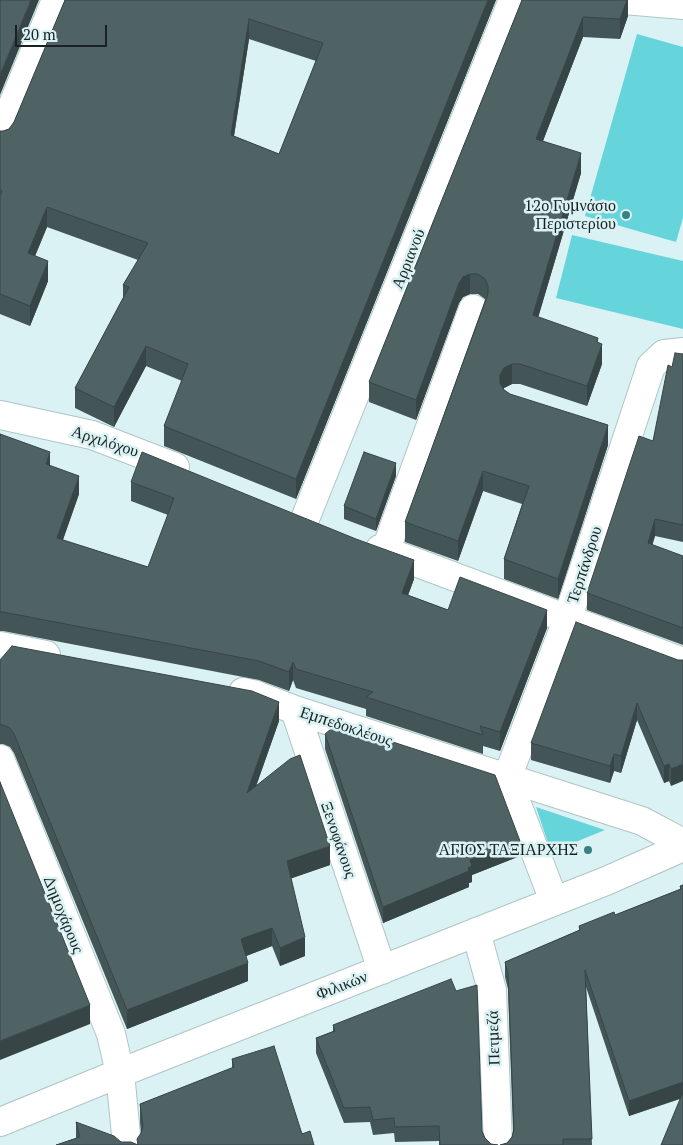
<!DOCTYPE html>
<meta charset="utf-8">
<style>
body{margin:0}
#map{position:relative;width:683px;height:1145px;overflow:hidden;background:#daf2f3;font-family:"PT Serif",serif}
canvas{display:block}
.scale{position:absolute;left:15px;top:25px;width:92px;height:22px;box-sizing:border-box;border:2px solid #192122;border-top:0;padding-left:6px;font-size:15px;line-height:18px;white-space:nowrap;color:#192122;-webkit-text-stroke:4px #daf2f3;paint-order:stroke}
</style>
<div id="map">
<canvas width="683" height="1145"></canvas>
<div class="scale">20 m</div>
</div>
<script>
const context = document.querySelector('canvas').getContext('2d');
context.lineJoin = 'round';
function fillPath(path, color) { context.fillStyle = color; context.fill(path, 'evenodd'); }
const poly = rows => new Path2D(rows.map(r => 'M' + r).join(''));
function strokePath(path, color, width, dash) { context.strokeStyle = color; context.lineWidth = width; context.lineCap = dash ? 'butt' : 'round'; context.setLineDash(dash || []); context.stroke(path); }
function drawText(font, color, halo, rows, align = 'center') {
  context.font = font + ' "PT Serif",serif'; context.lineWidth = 5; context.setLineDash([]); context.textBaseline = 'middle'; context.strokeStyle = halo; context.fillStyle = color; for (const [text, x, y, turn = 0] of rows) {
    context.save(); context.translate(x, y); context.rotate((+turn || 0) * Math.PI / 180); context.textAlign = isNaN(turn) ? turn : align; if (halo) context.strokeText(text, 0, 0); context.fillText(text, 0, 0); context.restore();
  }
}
fillPath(poly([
 [637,34,683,47,683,218,676,242,585,216],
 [572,235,683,261,683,329,556,298],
 [536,807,605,830,551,852]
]), '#66d5db');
const minor = poly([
 [624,0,683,5],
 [0,136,56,0],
 [0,415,92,435,175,467],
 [305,519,513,0],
 [380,549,683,662],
 [385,552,473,309],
 [0,646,46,655],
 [243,692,256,695,295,710,642,821,683,843],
 [295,710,382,970],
 [0,759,111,1034,120,1073,127,1145],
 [554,901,507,778,567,620,651,366,664,354,683,352],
 [476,932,492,990,498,1145],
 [0,1122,120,1073,606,881,683,847]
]);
strokePath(minor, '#aec5c6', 30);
strokePath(minor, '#fff', 28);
fillPath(poly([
 [65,0,496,0,296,499,164,446,164,426,182,381,146,366,114,427,75,408,75,388,123,298,123,285,138,260,47,227,35,256,48,281,30,326,0,314,0,131,3,131,9,129,14,122],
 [249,39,316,61,279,154,234,136],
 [522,0,628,0,628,16,620,39,583,37,543,141,581,173,538,317,598,343,602,364,587,406,520,384,512,384,504,388,503,389,510,394,608,445,558,599,504,579,504,559,522,504,483,491,458,561,405,542,405,522,485,300,485,299,478,294,470,294,463,297,459,303,416,420,369,402,369,382],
 [683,354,683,542,655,536,652,545,683,556,683,645,587,610,587,593,653,441,672,367],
 [0,434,50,465,79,494,63,540,148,567,168,515,131,501,131,482,414,579,408,595,448,610,547,628,500,751,483,746,483,754,366,716,366,709,296,688,293,680,289,691,259,680,3,631,0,631],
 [396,476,376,531,344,519,344,506],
 [0,660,279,721,256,786,330,865,291,878,305,956,280,966,272,946,246,956,248,981,127,1029,14,753,10,747,3,744,0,744],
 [678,660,671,786,669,781,664,783,637,720,621,773,614,771,610,783,531,760,531,743],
 [325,734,520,856,472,875,472,882,469,883,469,887,383,923,325,749],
 [683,885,680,1098,629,1116,586,987,592,1145,500,1145,507,1143,512,1137,513,1131,508,989,505,977,505,962,579,930,579,926,615,915,680,889,680,886],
 [333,1025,482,1131,485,1138,491,1144,498,1145,439,1145,439,1141,395,1142,394,1133,373,1135,370,1122,344,1123,316,1053,316,1038,333,1031],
 [232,1059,314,1145,56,1145,76,1138,76,1122,121,1142,137,1145,141,1133,140,1122,140,1104,232,1068]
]), '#445557');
fillPath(poly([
 [31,0,39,0,0,95,0,75],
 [488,0,496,0,296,499,296,479],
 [627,0,628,0,628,16,620,39,620,19],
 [583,17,583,37,536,159,536,139],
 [249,19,249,39,231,155,231,135],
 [581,153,581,173,533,335,533,315],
 [47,207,47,227,28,273,28,253],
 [48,261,48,281,30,326,30,306],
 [470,274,470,294,463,297,459,303,416,420,416,400,459,283,463,277],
 [598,338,598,354,602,344,602,364,587,406,587,386],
 [146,346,146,366,114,427,114,407],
 [512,364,512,384,504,388,500,395,500,375,504,368],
 [608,425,608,445,558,599,558,579],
 [50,452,50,471,46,464],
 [396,463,396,476,376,531,376,519],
 [483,471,483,491,458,561,458,541],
 [79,476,79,494,57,556,57,538],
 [655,519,655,536,648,560,648,543],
 [414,560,414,579,402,612,402,593],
 [547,610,547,628,500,751,500,732],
 [293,662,293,680,289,691,289,672],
 [279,702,279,721,247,812,247,793],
 [637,703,637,720,621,773,621,756],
 [614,754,614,771,610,783,610,766],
 [669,764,669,781,664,783,664,766],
 [683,764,683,781,671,786,671,769],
 [520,841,520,856,472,875,472,882,469,883,469,887,383,923,383,907,468,868,470,860],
 [330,846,330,865,287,880,287,861],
 [272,928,272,946,241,958,241,939],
 [305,937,305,956,280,966,280,948],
 [248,963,248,981,127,1029,127,1010],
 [90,1005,90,1024,0,1060,0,1041],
 [683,1082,683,1098,629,1116,629,1101]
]), '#374547');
const building = poly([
 [0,0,31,0,0,75,0,0],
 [65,0,488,0,296,479,164,426,188,364,146,346,114,407,75,388,129,287,123,285,148,243,47,207,28,253,48,261,30,306,0,294,0,196,2,191,0,190,0,131,3,131,9,129,14,122,65,0],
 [249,19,323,43,279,154,231,135,249,19],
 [522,0,627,0,620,19,583,17,536,139,581,153,533,315,598,338,597,342,602,344,587,386,520,364,512,364,504,368,500,375,500,383,504,390,510,394,608,425,558,579,504,559,529,486,483,471,458,541,405,522,488,294,488,286,485,279,478,274,470,274,463,277,459,283,416,400,369,382,522,0],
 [675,353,683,354,683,525,655,519,648,543,683,556,683,628,587,593,639,436,653,441,668,365,672,367,675,353],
 [0,434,50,452,46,464,79,476,57,538,148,567,174,498,131,482,142,452,356,539,414,560,402,593,448,610,460,577,547,610,500,732,480,726,483,735,366,697,373,692,296,669,293,662,289,672,259,661,3,612,0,612,0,434],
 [364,452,396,463,376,519,344,506,364,452],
 [576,622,678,660,683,660,683,764,671,769,669,764,664,766,637,703,621,756,614,754,610,766,531,743,576,622],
 [12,646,252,691,279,702,247,793,290,759,300,755,330,846,287,861,305,937,280,948,272,928,241,939,248,963,127,1010,14,734,10,728,3,725,0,725,0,660,12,646],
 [337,724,495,775,520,841,470,860,472,866,468,868,469,871,383,907,325,734,337,724],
 [0,782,90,1005,0,1041,0,782],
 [683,885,683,1082,629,1101,585,970,592,1139,563,1139,563,1145,500,1145,507,1143,512,1137,514,1129,508,974,505,962,580,930,579,926,614,912,615,915,681,889,680,886,683,885],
 [451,979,456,991,477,985,482,1131,485,1138,491,1144,498,1145,440,1145,439,1126,395,1127,394,1118,373,1120,370,1107,344,1108,316,1038,335,1031,333,1025,451,979],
 [274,1046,302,1134,310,1131,314,1145,56,1145,80,1137,76,1122,114,1136,121,1142,131,1142,138,1145,137,1139,141,1133,143,1126,140,1104,234,1067,232,1059,274,1046],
 [683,1092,683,1145,661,1145,683,1092]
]);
fillPath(building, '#4f6365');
strokePath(building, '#374547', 1);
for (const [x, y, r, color] of [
 [626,215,5,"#378084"],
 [588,850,5,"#378084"]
]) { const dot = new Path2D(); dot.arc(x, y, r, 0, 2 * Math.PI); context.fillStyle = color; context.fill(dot); strokePath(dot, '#daf2f3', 2); }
drawText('16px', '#192122', '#daf2f3', [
 ["12ο Γυμνάσιο",616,206],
 ["Περιστερίου",616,224],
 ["ΑΓΙΟΣ ΤΑΞΙΑΡΧΗΣ",578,850]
], 'right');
drawText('16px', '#192122', '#daf2f3', [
 ["Αρριανού",409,259,-68],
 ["Αρχιλόχου",105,442,18],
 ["Τερπάνδρου",585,565,-72],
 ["Εμπεδοκλέους",346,727,18],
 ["Ξενοφάνους",338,840,71],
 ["Δημοχάρους",63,915,68],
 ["Φιλικών",342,986,-21],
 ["Πετμεζά",494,1038,-92]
]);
</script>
